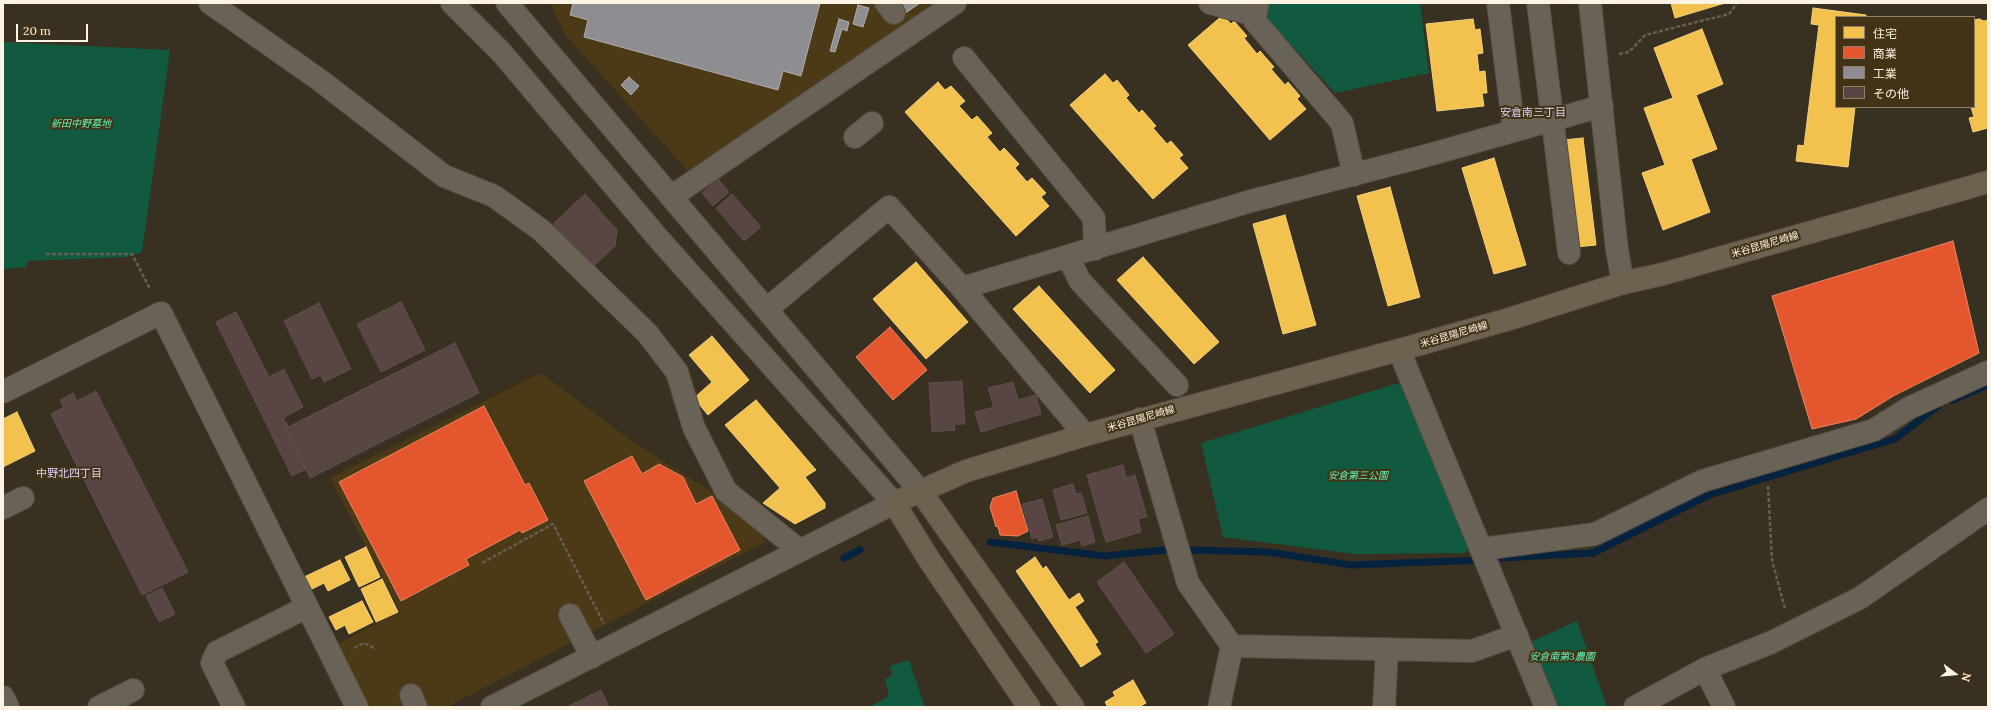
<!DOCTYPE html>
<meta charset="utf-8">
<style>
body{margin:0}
#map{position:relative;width:1991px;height:710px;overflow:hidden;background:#383020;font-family:Lora,"Noto Sans JP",serif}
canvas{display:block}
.frame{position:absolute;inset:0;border:4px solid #fef3e3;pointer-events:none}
.legend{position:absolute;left:1835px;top:16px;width:140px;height:92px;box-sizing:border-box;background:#433316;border:1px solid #8e8068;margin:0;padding:5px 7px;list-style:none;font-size:12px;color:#fef3e3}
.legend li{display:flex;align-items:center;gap:8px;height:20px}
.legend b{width:20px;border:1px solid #8e8068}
.north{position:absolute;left:1935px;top:654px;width:40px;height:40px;-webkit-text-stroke:3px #433316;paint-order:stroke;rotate:106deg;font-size:11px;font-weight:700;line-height:16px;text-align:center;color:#fef3e3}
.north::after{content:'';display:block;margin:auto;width:14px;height:18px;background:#fef3e3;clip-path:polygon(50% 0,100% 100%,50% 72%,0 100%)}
.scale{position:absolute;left:16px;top:24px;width:72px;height:18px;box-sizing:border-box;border:2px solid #fef3e3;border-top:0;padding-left:5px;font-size:12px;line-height:14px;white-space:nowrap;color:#fef3e3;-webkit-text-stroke:3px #433316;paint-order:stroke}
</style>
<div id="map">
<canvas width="1991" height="710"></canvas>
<div class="frame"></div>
<ul class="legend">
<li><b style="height:11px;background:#f2c14e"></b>住宅</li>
<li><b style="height:11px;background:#e4572e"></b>商業</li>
<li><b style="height:11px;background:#8d8d92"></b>工業</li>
<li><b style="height:11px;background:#594544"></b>その他</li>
</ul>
<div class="north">N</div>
<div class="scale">20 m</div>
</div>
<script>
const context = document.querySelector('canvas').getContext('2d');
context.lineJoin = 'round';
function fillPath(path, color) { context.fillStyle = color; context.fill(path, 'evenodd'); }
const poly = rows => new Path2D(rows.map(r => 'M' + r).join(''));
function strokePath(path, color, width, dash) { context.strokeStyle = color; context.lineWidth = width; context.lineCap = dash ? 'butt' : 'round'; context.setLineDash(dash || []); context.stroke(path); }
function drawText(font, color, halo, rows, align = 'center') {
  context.font = font + ' Lora,"Noto Sans JP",serif'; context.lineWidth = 4; context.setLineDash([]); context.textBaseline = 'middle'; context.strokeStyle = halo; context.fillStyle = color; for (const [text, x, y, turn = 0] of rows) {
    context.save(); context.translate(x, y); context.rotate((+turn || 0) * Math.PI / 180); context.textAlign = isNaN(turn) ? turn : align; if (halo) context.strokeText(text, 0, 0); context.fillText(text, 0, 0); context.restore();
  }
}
fillPath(poly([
 [550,3,940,3,688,171,567,37],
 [541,373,632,441,707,489,762,533,765,542,447,707,366,707,335,645,400,611,330,478]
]), '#4c3916');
fillPath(poly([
 [1268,3,1420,3,1429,73,1335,93,1264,15],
 [3,42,170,50,142,252,127,257,28,261,26,267,3,269],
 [1402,382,1472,547,1464,553,1356,554,1223,537,1201,443],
 [1577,621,1607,707,1555,707,1528,643],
 [909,660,925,707,869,707,889,696,885,679,892,676,890,666]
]), '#115a3f');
const homes = poly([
 [1671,3,1725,3,1675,18,1671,3],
 [1813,8,1866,15,1866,17,1836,17,1836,107,1855,107,1848,167,1796,161,1798,145,1804,146,1819,25,1811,24,1813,8],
 [1223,15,1231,24,1234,21,1247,36,1244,38,1257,54,1260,51,1274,67,1271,69,1285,85,1288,82,1300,96,1297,99,1306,109,1270,140,1188,45,1223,15],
 [1473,19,1475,30,1480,29,1483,53,1477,54,1479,72,1485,71,1487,93,1482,93,1484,106,1437,111,1426,24,1473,19],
 [1979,19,1984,21,1988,20,1988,128,1973,132,1969,118,1974,117,1971,107,1974,107,1974,20,1979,19],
 [1702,29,1723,84,1696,95,1717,149,1691,159,1710,212,1663,230,1642,173,1665,165,1644,108,1673,98,1654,48,1702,29],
 [1105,74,1113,83,1117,80,1129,95,1126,98,1139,113,1142,110,1156,126,1153,128,1167,144,1171,141,1183,155,1179,158,1188,168,1153,199,1070,105,1105,74],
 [938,82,945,90,951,86,965,101,959,106,972,120,977,116,992,133,987,137,1000,152,1004,148,1019,164,1015,168,1027,182,1032,178,1046,193,1041,197,1049,206,1016,236,905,112,938,82],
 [1583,138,1596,245,1576,247,1563,140,1583,138],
 [1494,158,1526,265,1494,274,1462,168,1494,158],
 [1390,187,1420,297,1388,306,1357,196,1390,187],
 [1285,215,1316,325,1283,334,1253,224,1285,215],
 [1143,257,1219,342,1194,364,1117,280,1143,257],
 [916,262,968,322,926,359,873,299,916,262],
 [1039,286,1115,370,1090,393,1013,309,1039,286],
 [712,336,749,380,708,415,694,398,712,382,689,355,712,336],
 [756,400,816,470,805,477,825,503,825,508,795,524,763,503,780,488,725,425,756,400],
 [17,412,35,451,3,467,3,419,17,412],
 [366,547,380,577,359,587,345,557,366,547],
 [1035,557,1043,569,1046,566,1069,600,1079,593,1084,601,1075,607,1098,642,1095,644,1101,654,1081,667,1016,571,1035,557],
 [340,560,350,580,328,591,324,583,310,590,304,577,340,560],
 [382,579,398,612,376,622,361,589,382,579],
 [362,601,373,622,349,634,345,625,336,630,329,617,362,601],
 [1133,680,1146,703,1139,707,1108,707,1105,702,1115,696,1113,692,1133,680]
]);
fillPath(homes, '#f2c14e');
strokePath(homes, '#f6d07b', 1);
const shops = poly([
 [1953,241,1979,353,1895,395,1856,419,1812,429,1772,296,1953,241],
 [890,327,927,370,893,400,856,357,890,327],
 [484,406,525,485,529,483,548,520,522,533,520,530,466,559,469,565,401,601,339,482,484,406],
 [632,456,642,474,659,464,683,477,696,504,712,496,740,550,646,600,584,481,632,456],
 [1016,491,1028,531,1018,536,1000,535,998,526,996,527,990,507,993,498,1016,491]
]);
fillPath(shops, '#e4572e');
strokePath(shops, '#ec8664', 1);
const industry = poly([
 [573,3,820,3,801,76,783,71,778,90,584,37,588,20,570,15,573,3],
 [897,3,920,3,904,14,897,3],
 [858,5,869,8,863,27,853,24,858,5],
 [839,19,849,22,847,31,842,29,835,52,830,51,839,19],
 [629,77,639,86,631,95,621,85,629,77]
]);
fillPath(industry, '#8d8d92');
strokePath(industry, '#afacaa', 1);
strokePath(poly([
 [1953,400,1988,385],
 [990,542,1105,556,1165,550],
 [1187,550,1269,552,1351,565,1482,560],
 [844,558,860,550],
 [1501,558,1593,553,1709,495,1895,439,1938,406]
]), '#05223e', 7);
const building = poly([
 [718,179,729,192,713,206,702,193,718,179],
 [585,194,617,230,615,246,593,267,553,224,585,194],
 [732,194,761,227,744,241,716,208,732,194],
 [401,302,425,350,381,372,357,324,401,302],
 [319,303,351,369,324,382,321,375,312,379,284,321,319,303],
 [236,312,269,377,284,369,303,407,283,418,288,426,286,428,306,469,292,476,216,322,236,312],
 [455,343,479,393,310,478,286,428,455,343],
 [962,381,965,424,954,424,955,430,932,432,929,383,962,381],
 [1013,382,1018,400,1036,395,1041,414,981,432,975,412,994,407,988,388,1013,382],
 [96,391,188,572,142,595,51,414,64,407,60,400,73,393,77,401,96,391],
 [1123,465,1126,478,1135,475,1147,517,1138,519,1141,532,1106,542,1087,475,1123,465],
 [1073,484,1076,494,1081,493,1087,513,1061,520,1053,490,1073,484],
 [1042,499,1053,537,1039,541,1038,537,1032,539,1022,504,1042,499],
 [1088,516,1095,542,1082,546,1080,540,1062,545,1056,525,1088,516],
 [1124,562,1174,634,1146,653,1097,582,1124,562],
 [162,588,175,614,159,622,146,596,162,588],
 [601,690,609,707,567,707,601,690]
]);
fillPath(building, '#594544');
strokePath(building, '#5c524d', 1);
const minor = poly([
 [210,3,321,81,444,176,494,196,541,230,647,333,677,372,694,428,726,491,799,550],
 [452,3,502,53,658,238,894,503,492,707],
 [507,3,921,492],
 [886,3,894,13],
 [1210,3,1255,15],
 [1258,3,1254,20,1342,123,1354,175],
 [1498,3,1514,131],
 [1538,3,1569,253],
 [1590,3,1617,250,1623,283],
 [964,58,1094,218,1095,249],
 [855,137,872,123],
 [671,197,955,3],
 [1068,257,1080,281,1177,385],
 [962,288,1251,201,1425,156,1602,106],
 [767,309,889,207,962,288,1085,435],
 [1399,350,1546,707],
 [3,392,161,313,357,707],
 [1140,419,1188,583,1232,646,1472,651,1517,635],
 [3,508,23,498],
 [1482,549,1595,534,1702,481,1874,430,1909,408,1988,372],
 [570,615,592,657],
 [1705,669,1724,707],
 [411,695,416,707],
 [3,697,8,707],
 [99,707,133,690],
 [234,707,212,663,217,652,307,607],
 [1219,707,1232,646],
 [1384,707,1387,649],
 [1635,707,1705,669,1772,642,1860,598,1988,509]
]);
const major = poly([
 [921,492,1073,707],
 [1029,707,930,561,894,503,966,471,1085,435,1399,350,1506,320,1623,283,1663,274,1988,182]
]);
strokePath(minor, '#544c3f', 24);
strokePath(major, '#544c3f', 24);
strokePath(poly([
 [1619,54,1629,52,1645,35,1729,14,1737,3],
 [46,254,132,254,150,289],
 [1768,486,1772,560,1785,609],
 [482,563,553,524,604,624],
 [354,648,364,643,376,649]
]), '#645e54', 2.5, [4, 2]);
strokePath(minor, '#696257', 22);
strokePath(major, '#6d6250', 22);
drawText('italic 10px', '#5ef4ba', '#433316', [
 ["新田中野墓地",81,124],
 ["安倉第三公園",1358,476],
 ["安倉南第3農園",1562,657]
]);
drawText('10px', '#fef3e3', '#433316', [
 ["米谷昆陽尼崎線",1765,245,-16],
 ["米谷昆陽尼崎線",1454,335,-16],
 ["米谷昆陽尼崎線",1141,419,-16]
]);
drawText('11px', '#dad2fd', '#433316', [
 ["安倉南三丁目",1533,113],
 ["中野北四丁目",69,474]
]);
</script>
